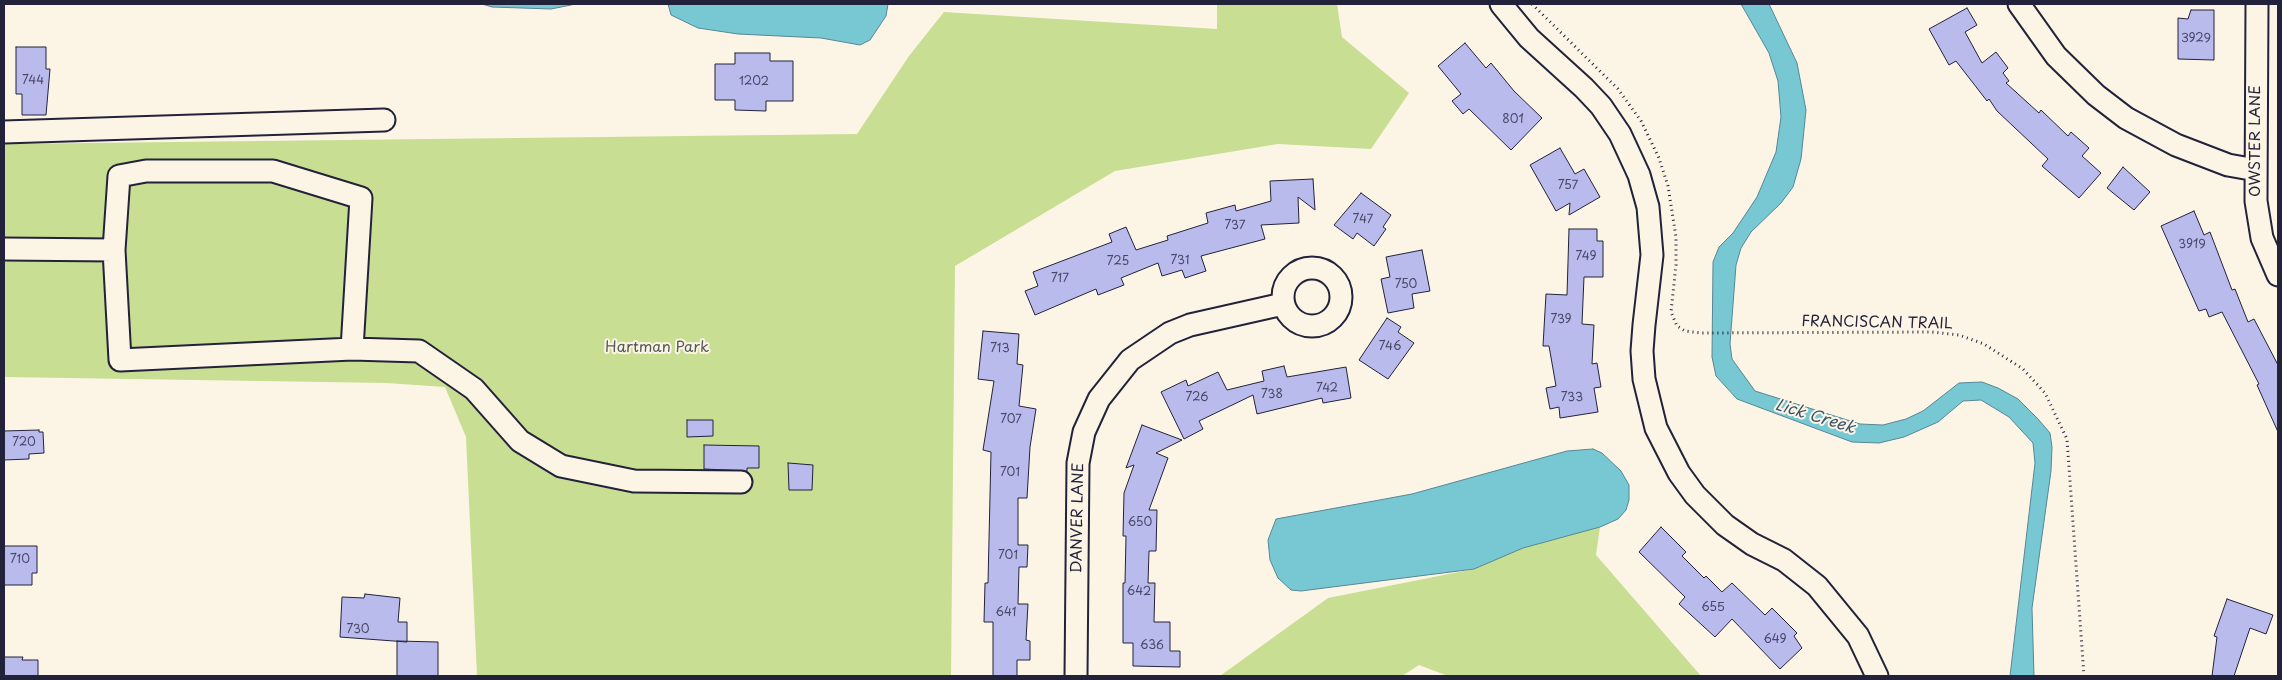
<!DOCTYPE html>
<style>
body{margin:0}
#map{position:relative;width:2282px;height:680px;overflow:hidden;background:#fcf5e5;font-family:"Playpen Sans",sans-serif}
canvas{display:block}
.frame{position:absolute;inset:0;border:5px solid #22223b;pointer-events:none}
</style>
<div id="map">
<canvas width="2282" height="680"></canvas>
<div class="frame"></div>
</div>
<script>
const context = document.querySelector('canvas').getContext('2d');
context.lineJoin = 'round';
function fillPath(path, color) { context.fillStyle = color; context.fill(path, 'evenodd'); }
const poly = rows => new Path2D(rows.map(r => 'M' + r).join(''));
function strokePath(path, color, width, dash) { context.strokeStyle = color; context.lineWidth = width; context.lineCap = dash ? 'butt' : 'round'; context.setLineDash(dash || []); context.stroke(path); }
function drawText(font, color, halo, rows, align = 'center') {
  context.font = font + ' "Playpen Sans",sans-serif'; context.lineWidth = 4; context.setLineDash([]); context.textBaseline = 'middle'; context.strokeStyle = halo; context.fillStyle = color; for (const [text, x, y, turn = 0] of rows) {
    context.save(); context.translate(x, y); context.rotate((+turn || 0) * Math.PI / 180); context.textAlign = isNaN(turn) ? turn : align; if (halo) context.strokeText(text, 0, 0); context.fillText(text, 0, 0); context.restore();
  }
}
fillPath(poly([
 [1217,4,1337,4,1342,37,1409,93,1371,149,1278,144,1115,171,955,266,951,676,477,676,466,437,445,387,387,383,4,377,4,144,857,134,909,56,944,12,1217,29],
 [1600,527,1596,555,1701,676,1448,676,1419,665,1402,676,1220,676,1328,598,1474,569,1522,548]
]), '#c7de93');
const water = poly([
 [482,4,576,4,551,9,492,7,482,4],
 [668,4,888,4,886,16,870,40,860,45,821,38,738,34,698,28,671,15,668,4],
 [1741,4,1769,4,1797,63,1806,110,1801,159,1793,187,1781,203,1751,232,1741,248,1736,265,1730,344,1732,359,1755,391,1860,424,1883,425,1906,419,1923,411,1959,383,1982,382,1998,388,2018,399,2038,419,2050,433,2052,447,2051,471,2032,608,2034,676,2010,676,2035,463,2033,443,2009,417,1981,400,1963,401,1938,422,1904,437,1879,443,1852,442,1737,399,1716,376,1712,357,1713,262,1719,247,1733,233,1757,197,1776,152,1781,117,1778,81,1769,53,1741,4],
 [1593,449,1602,453,1621,471,1629,485,1629,500,1626,510,1618,519,1600,527,1523,548,1474,569,1301,591,1291,590,1278,578,1270,560,1268,540,1276,519,1412,494,1567,451,1593,449]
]);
fillPath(water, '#78c8d3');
strokePath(water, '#568696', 1);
const building = poly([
 [1967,8,1977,25,1965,32,1982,63,1996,52,2008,68,2003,73,2009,81,2006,83,2039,113,2041,110,2068,136,2071,132,2089,148,2082,156,2101,173,2079,198,2042,166,2048,159,1997,111,1989,99,1987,101,1956,61,1949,65,1929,29,1967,8],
 [2191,10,2214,10,2214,60,2178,59,2178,18,2188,19,2191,10],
 [1465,43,1486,68,1491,63,1514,91,1542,118,1511,150,1469,109,1463,114,1452,101,1461,94,1438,66,1465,43],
 [16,47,46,47,46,69,50,69,46,115,22,115,22,94,16,94,16,47],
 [735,53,770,53,770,61,793,61,793,101,766,101,766,111,735,110,735,100,715,100,715,64,735,64,735,53],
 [1560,148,1575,174,1584,169,1600,197,1569,215,1570,203,1556,211,1530,165,1560,148],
 [2123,167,2150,192,2134,210,2107,188,2123,167],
 [1313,179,1315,210,1298,197,1299,223,1261,225,1265,239,1201,256,1206,271,1185,278,1182,270,1162,276,1158,263,1121,278,1124,285,1098,295,1096,289,1035,315,1025,291,1038,286,1033,272,1112,242,1109,234,1126,227,1136,250,1168,240,1167,236,1208,223,1206,213,1235,205,1236,211,1271,201,1270,181,1313,179],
 [1361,193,1391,215,1383,227,1386,229,1374,246,1357,233,1353,239,1334,225,1361,193],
 [2194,211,2204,235,2210,232,2232,290,2235,289,2248,322,2254,319,2278,365,2278,432,2257,385,2259,384,2222,312,2209,317,2206,309,2199,311,2161,226,2194,211],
 [1569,229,1597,229,1597,241,1603,241,1603,277,1584,277,1582,324,1594,325,1592,364,1597,363,1601,387,1594,388,1598,412,1560,418,1559,407,1550,409,1546,388,1556,386,1549,346,1543,346,1546,294,1567,295,1569,229],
 [1422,250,1430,291,1412,294,1414,308,1388,313,1381,279,1390,277,1386,257,1422,250],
 [1387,318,1401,327,1398,332,1414,343,1388,379,1359,360,1387,318],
 [983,331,1019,334,1017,364,1023,365,1019,406,1036,409,1030,447,1027,498,1018,498,1018,545,1028,545,1027,567,1019,567,1018,604,1028,604,1026,640,1030,641,1030,660,1017,660,1017,676,993,676,993,622,984,622,985,583,988,583,991,452,983,450,994,381,978,379,983,331],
 [1284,366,1287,377,1346,367,1351,398,1323,403,1322,398,1257,414,1253,395,1199,421,1203,429,1184,439,1161,392,1186,380,1188,386,1218,372,1227,390,1264,381,1262,371,1284,366],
 [687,420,713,420,713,436,687,437,687,420],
 [1142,425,1182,440,1156,453,1168,458,1149,510,1157,510,1156,551,1149,551,1148,583,1155,583,1154,622,1170,622,1170,651,1180,651,1180,667,1133,666,1133,643,1123,643,1123,583,1125,583,1126,536,1123,536,1124,493,1134,465,1126,468,1142,425],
 [39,430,39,432,43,432,44,453,29,454,29,459,4,460,4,431,39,430],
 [704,445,759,446,759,468,747,468,747,471,704,469,704,445],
 [788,463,813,465,812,490,789,490,788,463],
 [1661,527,1686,552,1682,556,1704,578,1706,576,1722,592,1732,583,1765,615,1772,608,1797,633,1794,636,1802,648,1780,669,1732,619,1715,637,1679,604,1685,597,1639,552,1661,527],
 [4,546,37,546,37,573,32,573,32,585,4,585,4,546],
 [365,594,400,598,398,622,407,622,407,642,340,637,342,597,364,598,365,594],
 [2227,599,2273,615,2266,634,2250,628,2234,676,2212,676,2217,637,2214,636,2227,599],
 [397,641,438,642,438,676,397,676,397,641],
 [4,657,23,657,22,660,38,660,38,676,4,676,4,657]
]);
fillPath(building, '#babbed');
strokePath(building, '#22223b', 1);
const minor = poly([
 [1501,4,1529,38,1584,88,1601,106,1620,134,1639,175,1648,207,1652,255,1644,325,1642,351,1644,379,1656,428,1679,473,1695,495,1725,525,1752,544,1784,560,1817,586,1858,636,1877,676],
 [2019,4,2056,56,2096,95,2126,118,2176,145,2228,165,2256,170],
 [2257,4,2256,201,2262,238,2278,275],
 [4,132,384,120],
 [146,171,273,171,361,198,352,349,120,360,114,250,119,176,146,171],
 [4,249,114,250],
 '1283 297a29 29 0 1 1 58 0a29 29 0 1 1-58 0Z',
 [352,349,419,351,474,389,520,441,561,466,634,481,741,482],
 [1076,676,1078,463,1084,432,1099,399,1130,360,1170,333,1190,325,1283,304]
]);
strokePath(minor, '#22223b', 25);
strokePath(poly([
 [1532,4,1618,89,1641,121,1659,158,1668,186,1676,237,1676,265,1671,312,1677,326,1685,331,1701,333,1932,332,1959,335,1984,344,2023,369,2045,393,2067,439,2084,676]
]), '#22223b', 3, [1, 4]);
strokePath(minor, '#fcf5e5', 21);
drawText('12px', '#484868', null, [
 ["3929",2196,39],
 ["744",33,81],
 ["1202",754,82],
 ["801",1513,120],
 ["757",1568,186],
 ["747",1363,220],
 ["737",1235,226],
 ["3919",2192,245],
 ["749",1586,257],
 ["731",1180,261],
 ["725",1118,262],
 ["717",1060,279],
 ["750",1406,285],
 ["739",1561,320],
 ["746",1390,347],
 ["713",1000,349],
 ["742",1327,389],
 ["738",1272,395],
 ["726",1197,398],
 ["733",1572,398],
 ["707",1011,420],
 ["720",24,443],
 ["701",1010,473],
 ["650",1140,523],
 ["701",1008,556],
 ["710",20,560],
 ["642",1139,592],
 ["655",1713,608],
 ["641",1006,613],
 ["730",358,630],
 ["649",1775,640],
 ["636",1152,646]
]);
drawText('15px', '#22223b', '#fcf5e5', [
 ["OWSTER LANE",2256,141,-90],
 ["FRANCISCAN TRAIL",1877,323,1],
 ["DANVER LANE",1078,518,-89]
]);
drawText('15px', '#545a55', '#fcf5e5', [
 ["Hartman Park",657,348]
]);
drawText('italic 16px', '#3c5469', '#fcf5e5', [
 ["Lick Creek",1815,417,17]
]);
</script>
